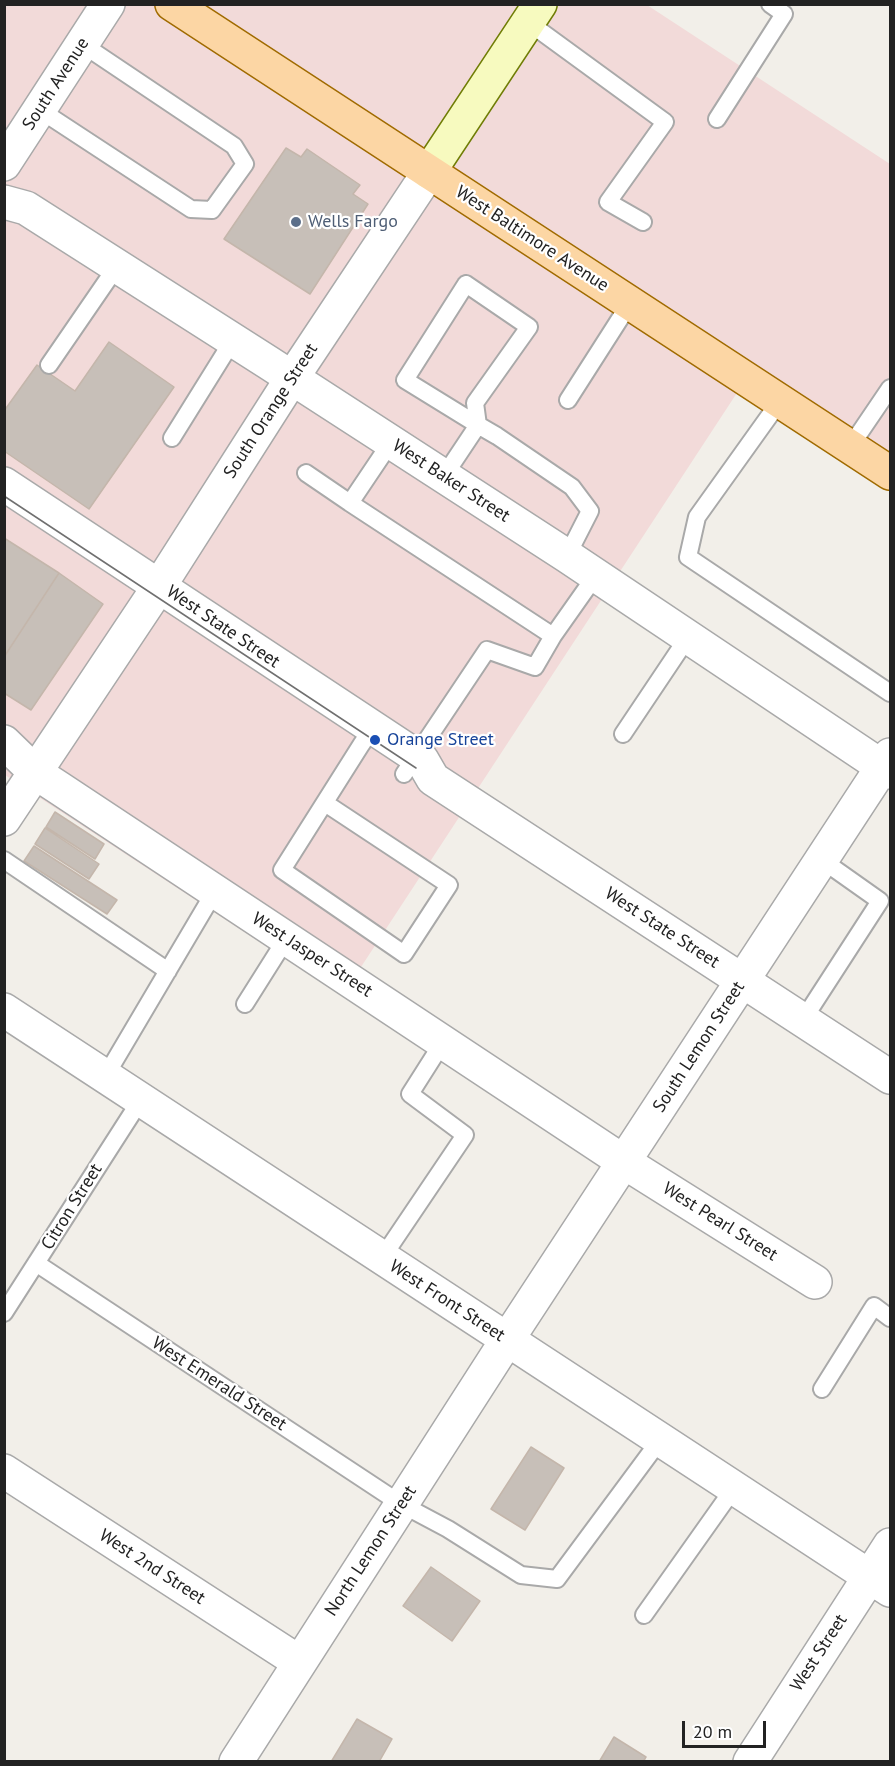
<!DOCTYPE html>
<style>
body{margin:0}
#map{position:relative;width:895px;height:1766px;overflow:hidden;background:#f2efe9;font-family:"PT Sans",sans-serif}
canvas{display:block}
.frame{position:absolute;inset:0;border:6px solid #222;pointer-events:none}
.scale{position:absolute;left:682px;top:1721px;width:84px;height:27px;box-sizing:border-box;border:3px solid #222;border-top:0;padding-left:8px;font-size:18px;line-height:21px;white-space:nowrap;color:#222;-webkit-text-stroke:4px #fff;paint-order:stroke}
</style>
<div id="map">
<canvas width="895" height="1766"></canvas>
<div class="frame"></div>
<div class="scale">20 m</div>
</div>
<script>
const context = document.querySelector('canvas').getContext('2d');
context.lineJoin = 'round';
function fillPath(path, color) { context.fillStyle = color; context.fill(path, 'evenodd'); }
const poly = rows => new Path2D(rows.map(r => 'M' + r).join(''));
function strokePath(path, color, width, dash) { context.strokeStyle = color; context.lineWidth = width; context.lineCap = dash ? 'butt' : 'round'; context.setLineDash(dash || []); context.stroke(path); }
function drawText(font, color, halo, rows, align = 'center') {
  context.font = font + ' "PT Sans",sans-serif'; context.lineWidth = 4.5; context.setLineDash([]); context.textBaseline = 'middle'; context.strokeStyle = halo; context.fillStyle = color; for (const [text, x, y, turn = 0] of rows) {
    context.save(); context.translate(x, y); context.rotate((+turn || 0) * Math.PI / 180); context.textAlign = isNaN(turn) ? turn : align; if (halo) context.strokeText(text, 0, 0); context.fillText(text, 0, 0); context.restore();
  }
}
fillPath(poly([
 [4,5,647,5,890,164,890,469,748,376,342,996,5,775]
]), '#f2dad9');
const building = poly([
 [286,148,301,157,307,149,360,185,353,194,368,204,310,294,224,239,286,148],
 [109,342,174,387,89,509,4,451,4,411,37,365,75,391,109,342],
 [4,538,59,573,4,657,4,538],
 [59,573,103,604,31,710,4,693,4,657,59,573],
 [55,812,104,844,95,859,46,827,55,812],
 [45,828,99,864,89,879,35,844,45,828],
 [34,846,117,900,107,914,24,861,34,846],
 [531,1447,564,1468,525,1530,491,1509,531,1447],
 [431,1567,480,1601,452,1641,403,1606,431,1567],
 [357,1719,392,1739,379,1762,331,1762,357,1719],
 [614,1737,646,1757,643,1762,599,1762,614,1737]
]);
fillPath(building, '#c7bfb8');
strokePath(building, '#c4b6ab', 1.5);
const service = poly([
 [528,22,665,122,608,202,643,222],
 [40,110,191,209,212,210,245,164,234,146,82,44],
 [717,119,784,14,770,4],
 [466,284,529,327,475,403,478,425,405,380,466,284],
 [49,365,117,266],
 [568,400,630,303],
 [780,401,697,517,688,557,890,693],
 [172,438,233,340],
 [391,442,350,503,553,636,535,667,487,650,404,774],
 [850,447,890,388],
 [306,473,350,503],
 [444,476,478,425,497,436,572,487,590,511,567,556],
 [553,636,596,575],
 [623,734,688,637],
 [325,803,449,885,404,954,282,870,361,745,373,727],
 [4,860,168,971],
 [245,1004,286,939],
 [803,1020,880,901,822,860],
 [105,1077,215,891],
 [382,1258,465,1135,410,1094,443,1042],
 [36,1263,401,1504,448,1529,521,1575,557,1579,660,1440],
 [4,1313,140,1101],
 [822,1389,874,1306,890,1318],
 [644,1615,734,1488]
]);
const minor = poly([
 [4,164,108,4],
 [4,202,26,208,269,363,567,556,890,772],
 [4,484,422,760,433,779,890,1077],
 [4,742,36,773,59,788,624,1162,815,1282],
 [4,1010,890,1590],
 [4,1471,299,1662],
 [236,1762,507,1340,890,755],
 [750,1762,890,1545]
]);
const tertiary = poly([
 [4,819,160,585,292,378,429,172]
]);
const secondary = poly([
 [429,172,540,4]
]);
const primary = poly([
 [172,4,890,473]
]);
strokePath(service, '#a9a9a9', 20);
strokePath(minor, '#a9a9a9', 36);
strokePath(tertiary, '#a9a9a9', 36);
strokePath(secondary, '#707d05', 36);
strokePath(primary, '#a06b00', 36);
strokePath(service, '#fff', 16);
strokePath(minor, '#fff', 33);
strokePath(tertiary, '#fff', 33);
strokePath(secondary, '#f7fabf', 33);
strokePath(primary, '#fcd6a4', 33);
strokePath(poly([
 [4,496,416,768]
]), '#707070', 1.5);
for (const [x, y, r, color] of [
 [296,222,6,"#5c6f8a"],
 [375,740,6,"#1a4fb4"]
]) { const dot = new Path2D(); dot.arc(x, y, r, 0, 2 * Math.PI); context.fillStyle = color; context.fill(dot); strokePath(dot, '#fff', 2); }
drawText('18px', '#222', '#fff', [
 ["South Avenue",56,84,-57],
 ["West Baltimore Avenue",532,239,33],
 ["South Orange Street",271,411,-57],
 ["West Baker Street",451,481,33],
 ["West State Street",223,627,34],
 ["West State Street",662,928,33],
 ["West Jasper Street",312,955,33],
 ["South Lemon Street",699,1047,-57],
 ["Citron Street",72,1207,-58],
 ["West Pearl Street",720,1222,32],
 ["West Front Street",447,1301,33],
 ["West Emerald Street",219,1384,33],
 ["North Lemon Street",371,1551,-57],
 ["West 2nd Street",152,1567,33],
 ["West Street",819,1653,-57]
]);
drawText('18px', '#4e5e75', '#fff', [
 ["Wells Fargo",308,222]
], 'left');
drawText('18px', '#164399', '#fff', [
 ["Orange Street",387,740]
], 'left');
</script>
